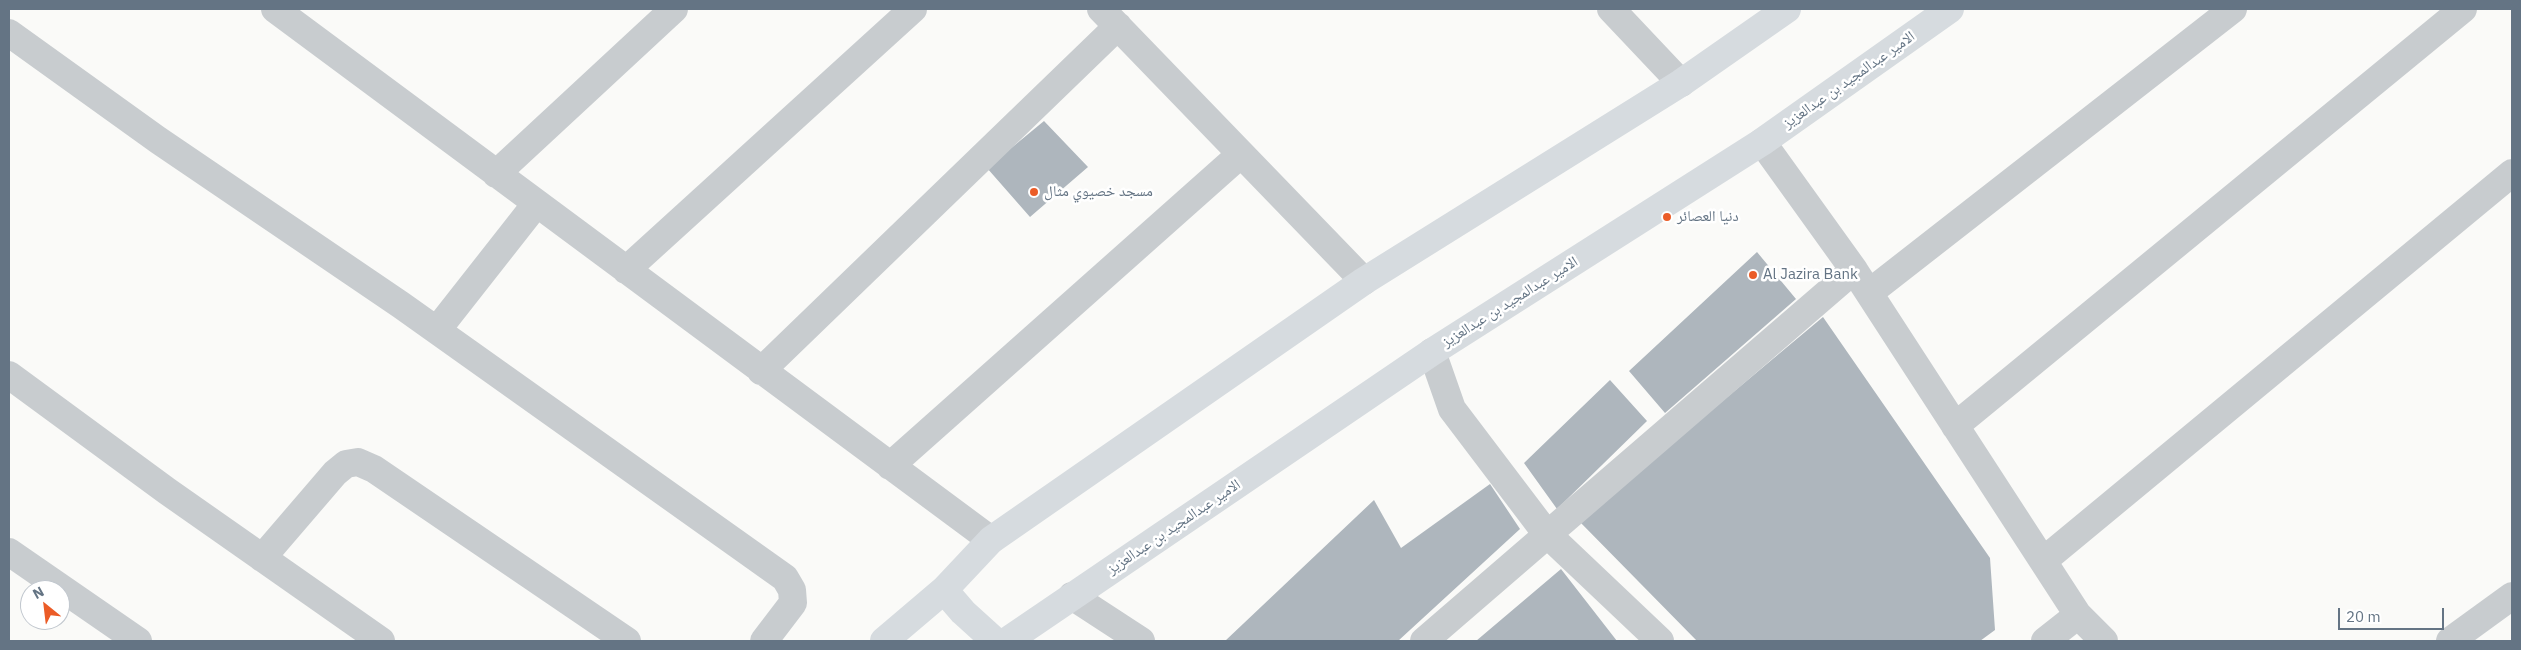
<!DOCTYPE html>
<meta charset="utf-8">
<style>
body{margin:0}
#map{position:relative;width:2521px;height:650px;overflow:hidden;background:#fafaf8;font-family:"IBM Plex Sans",sans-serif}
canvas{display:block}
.frame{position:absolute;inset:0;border:10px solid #647484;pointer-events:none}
.north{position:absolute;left:20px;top:580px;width:50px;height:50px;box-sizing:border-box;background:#fff;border:1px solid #c1c7ce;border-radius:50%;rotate:331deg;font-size:14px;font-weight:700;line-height:20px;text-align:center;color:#647484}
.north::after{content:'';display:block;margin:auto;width:18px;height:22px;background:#eb5c27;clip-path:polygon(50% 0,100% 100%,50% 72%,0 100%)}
.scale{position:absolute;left:2338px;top:608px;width:106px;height:22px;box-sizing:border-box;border:2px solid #647484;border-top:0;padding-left:6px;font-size:15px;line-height:18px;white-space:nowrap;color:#647484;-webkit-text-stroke:4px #fff;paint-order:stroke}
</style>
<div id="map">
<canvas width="2521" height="650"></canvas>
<div class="frame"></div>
<div class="north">N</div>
<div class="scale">20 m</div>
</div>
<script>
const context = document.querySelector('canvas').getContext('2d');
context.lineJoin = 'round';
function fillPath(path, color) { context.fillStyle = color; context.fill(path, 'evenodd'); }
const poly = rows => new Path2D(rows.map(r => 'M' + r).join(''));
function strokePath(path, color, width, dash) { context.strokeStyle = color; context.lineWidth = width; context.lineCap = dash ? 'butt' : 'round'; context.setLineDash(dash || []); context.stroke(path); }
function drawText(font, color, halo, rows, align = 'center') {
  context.font = font + ' "IBM Plex Sans","Noto Naskh Arabic",sans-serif'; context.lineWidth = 5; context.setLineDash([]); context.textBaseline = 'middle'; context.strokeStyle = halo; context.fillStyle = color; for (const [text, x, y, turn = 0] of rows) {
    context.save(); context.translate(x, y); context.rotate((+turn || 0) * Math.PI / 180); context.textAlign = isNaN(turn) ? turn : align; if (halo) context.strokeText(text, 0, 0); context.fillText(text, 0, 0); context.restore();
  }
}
fillPath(poly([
 [1044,121,1088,167,1030,217,987,168],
 [1757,252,1796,299,1665,413,1629,371],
 [1823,317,1990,558,1995,630,1980,641,1697,641,1579,521],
 [1610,380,1647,421,1557,509,1524,463],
 [1490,484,1520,529,1398,641,1225,641,1374,500,1401,548],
 [1561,569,1617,641,1476,641]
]), '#aeb6bd');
strokePath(poly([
 [275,9,991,540],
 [1101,9,1364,281],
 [1611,9,1681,83],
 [9,33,158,140,401,305,785,578,792,590,793,603,764,641],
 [1762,142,1854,270,2078,615,2104,641],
 [496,174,674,9],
 [626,270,913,9],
 [1869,293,2233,9],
 [437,330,536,204],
 [1432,352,1452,409,1546,533,1660,641],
 [761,371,1118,26],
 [9,375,167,491,381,641],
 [1955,426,2463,9],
 [890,466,1241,154],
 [9,552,138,641],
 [262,558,335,473,346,464,358,462,374,469,627,641],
 [2043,561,2512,173],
 [1072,596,1141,641],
 [1424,641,1854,270],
 [2045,641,2078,615],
 [2450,641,2512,596]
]), '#c8cccf', 28);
strokePath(poly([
 [884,641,944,590],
 [995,641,963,612,944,590,991,540,1364,281,1681,83,1787,9],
 [1007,641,1432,352,1762,142,1950,9]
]), '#d6dbdf', 28);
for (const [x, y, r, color] of [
 [1034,192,5,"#eb5c27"],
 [1667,217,5,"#eb5c27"],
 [1753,275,5,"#eb5c27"]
]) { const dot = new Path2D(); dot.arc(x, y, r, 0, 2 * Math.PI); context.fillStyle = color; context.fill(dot); strokePath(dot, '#fff', 2); }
drawText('15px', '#647484', '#fff', [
 ["الامير عبدالمجيد بن عبدالعزيز",1849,80,-35],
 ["الامير عبدالمجيد بن عبدالعزيز",1510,302,-32],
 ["الامير عبدالمجيد بن عبدالعزيز",1174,527,-34]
]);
drawText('15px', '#647484', '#fff', [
 ["مسجد خصيوي مثال",1044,192],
 ["دنيا العصائر",1677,217],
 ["Al Jazira Bank",1763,275]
], 'left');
</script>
